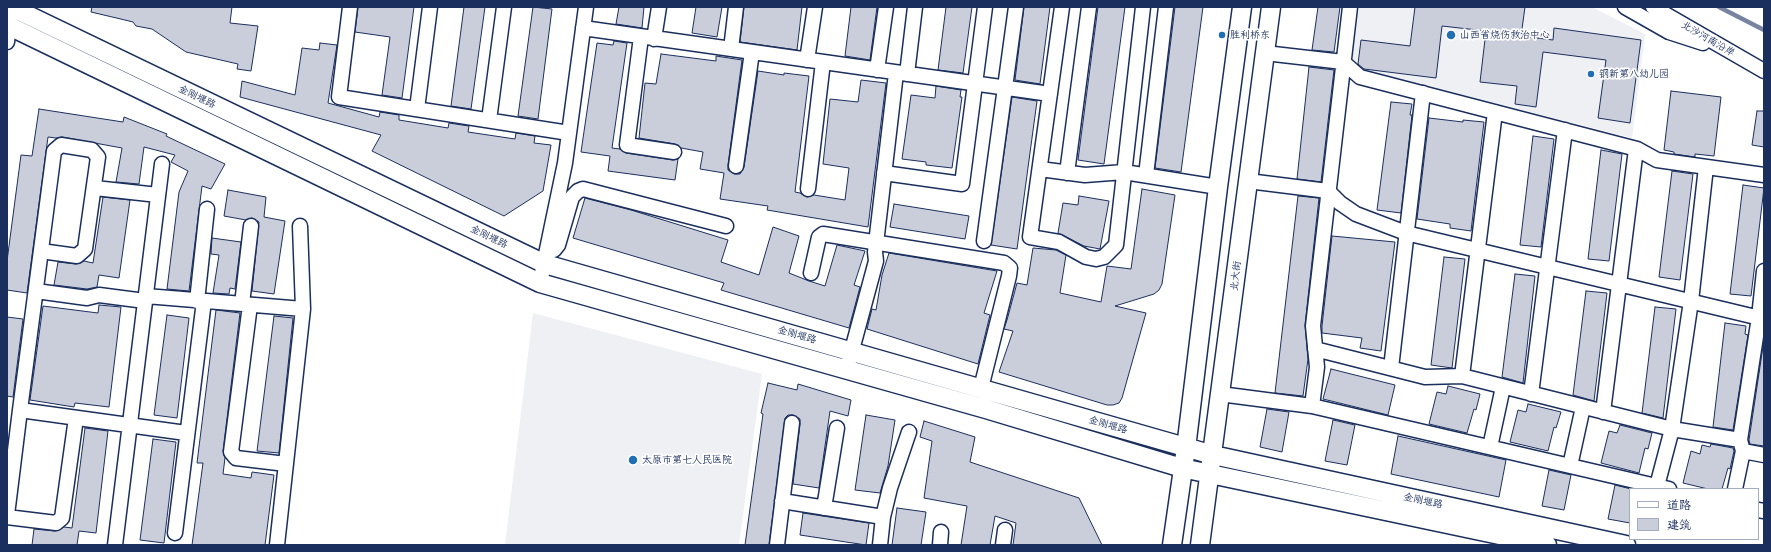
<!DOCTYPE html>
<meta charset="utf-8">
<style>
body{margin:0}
#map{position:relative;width:1771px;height:552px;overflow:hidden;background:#fff;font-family:"Playpen Sans","LXGW WenKai TC",sans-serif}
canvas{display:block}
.frame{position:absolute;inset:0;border:8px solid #1b2f5e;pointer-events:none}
.legend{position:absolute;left:1629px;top:488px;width:130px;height:52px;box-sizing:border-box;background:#fff;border:1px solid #a4acbf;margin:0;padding:5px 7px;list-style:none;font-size:12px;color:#1b2f5e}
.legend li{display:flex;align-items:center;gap:8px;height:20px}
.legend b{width:20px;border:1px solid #a4acbf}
</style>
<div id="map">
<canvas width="1771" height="552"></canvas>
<div class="frame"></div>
<ul class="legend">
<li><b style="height:5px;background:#fff"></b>道路</li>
<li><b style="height:11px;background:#caceda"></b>建筑</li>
</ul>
</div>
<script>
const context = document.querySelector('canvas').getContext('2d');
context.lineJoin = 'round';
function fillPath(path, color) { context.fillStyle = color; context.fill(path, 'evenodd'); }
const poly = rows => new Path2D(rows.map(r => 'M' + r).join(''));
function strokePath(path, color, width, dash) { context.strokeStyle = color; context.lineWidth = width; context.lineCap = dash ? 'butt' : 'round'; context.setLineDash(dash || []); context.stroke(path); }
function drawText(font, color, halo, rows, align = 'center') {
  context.font = font + ' "Playpen Sans","LXGW WenKai TC",sans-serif'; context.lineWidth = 3.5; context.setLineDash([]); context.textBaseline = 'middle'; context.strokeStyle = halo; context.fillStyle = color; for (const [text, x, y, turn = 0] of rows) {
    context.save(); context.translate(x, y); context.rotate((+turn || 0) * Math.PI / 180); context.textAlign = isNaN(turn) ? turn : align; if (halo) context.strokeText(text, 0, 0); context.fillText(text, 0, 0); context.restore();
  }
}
fillPath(poly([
 [1359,7,1592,7,1645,34,1632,138,1358,68,1352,63],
 [533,313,762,374,739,545,505,545]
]), '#eff0f4');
strokePath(poly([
 [1719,7,1764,30]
]), '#77839f', 4.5);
const building = poly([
 [92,7,232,7,230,23,258,26,251,71,237,69,238,64,186,52,152,29,136,26,133,22,125,20,91,12,92,7],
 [358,7,414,7,402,98,382,95,390,37,355,32,358,7],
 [464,7,485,7,471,109,451,106,464,7],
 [533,7,552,9,538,119,518,116,533,7],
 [619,7,644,7,642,28,616,24,619,7],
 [696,7,722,7,717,37,692,33,696,7],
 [744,7,802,7,797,50,740,42,744,7],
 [851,7,877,7,870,60,845,56,851,7],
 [946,7,972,7,963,73,938,70,946,7],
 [1024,7,1050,7,1040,84,1015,80,1024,7],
 [1098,7,1125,7,1104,164,1078,160,1098,7],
 [1175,7,1203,7,1181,172,1155,168,1175,7],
 [1318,7,1340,7,1334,52,1312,50,1318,7],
 [1415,7,1525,7,1521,36,1553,40,1554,28,1641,40,1630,123,1598,118,1606,60,1543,52,1536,107,1515,104,1517,86,1480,82,1486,31,1442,26,1436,78,1364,69,1358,64,1361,40,1410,46,1415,7],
 [614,41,627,43,612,148,620,149,626,153,673,160,678,159,675,180,608,171,610,156,581,152,597,43,613,45,614,41],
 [320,43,337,45,328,103,379,117,380,112,399,115,399,120,448,128,449,123,469,126,468,132,515,139,516,133,535,136,534,143,551,145,543,191,504,216,372,151,381,135,240,97,242,81,295,95,302,48,319,50,320,43],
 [661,54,716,61,716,56,742,60,728,165,728,170,734,174,740,174,744,167,758,71,784,75,784,73,809,76,795,192,800,193,807,197,814,195,845,200,849,168,823,164,830,99,858,102,861,80,886,83,868,227,767,210,768,206,720,199,724,173,700,169,703,152,681,148,675,144,639,138,645,83,656,84,661,54],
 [1309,67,1334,70,1321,182,1297,179,1309,67],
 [936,86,961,90,960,97,962,97,952,168,926,165,926,162,902,159,911,95,935,98,936,86],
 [1671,91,1721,97,1714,156,1695,154,1695,157,1674,154,1674,152,1664,150,1671,91],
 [1012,97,1037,101,1017,249,991,245,1012,97],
 [1391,102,1412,104,1410,115,1412,115,1401,213,1377,210,1391,102],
 [39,109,123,122,124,117,167,134,166,136,225,164,211,189,202,186,189,291,167,289,179,192,188,171,171,162,175,155,144,147,139,184,116,182,122,148,62,137,56,138,48,137,27,293,7,290,7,261,21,155,32,156,39,109],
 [1757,111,1764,111,1764,147,1752,145,1757,111],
 [1429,118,1463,122,1463,120,1484,122,1471,231,1450,228,1450,224,1417,219,1429,118],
 [1533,136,1554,139,1541,247,1520,245,1533,136],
 [1601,150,1622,154,1609,261,1588,259,1601,150],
 [1672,171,1693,174,1680,280,1659,277,1672,171],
 [1743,185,1764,188,1751,296,1730,294,1743,185],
 [1142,189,1175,195,1162,284,1159,290,1154,294,1115,306,1146,313,1122,398,1119,403,1113,405,1107,405,999,372,1013,331,1004,329,1007,320,1017,283,1027,285,1033,248,1056,250,1066,255,1060,293,1101,302,1107,266,1131,269,1142,189],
 [228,190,266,197,264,217,285,221,274,294,252,291,259,222,252,218,246,220,224,216,228,190],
 [1079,196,1109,201,1100,249,1084,246,1058,233,1063,203,1078,205,1079,196],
 [1298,196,1319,198,1305,325,1308,359,1303,396,1275,393,1298,196],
 [103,197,130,200,119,278,99,275,97,287,87,289,54,285,58,262,76,264,84,261,93,263,103,197],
 [585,198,631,210,728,240,721,262,759,275,773,227,799,236,789,273,809,281,825,286,837,245,865,251,854,285,860,287,849,328,721,290,724,283,573,238,585,198],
 [894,204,969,216,965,239,890,227,894,204],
 [1332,236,1395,242,1381,351,1360,348,1362,338,1322,333,1322,326,1332,236],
 [212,238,241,242,235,289,230,288,229,294,213,293,219,255,211,254,212,238],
 [889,253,997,271,984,313,990,315,978,364,867,329,872,309,876,310,882,275,889,253],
 [1444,257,1465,259,1452,368,1431,365,1444,257],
 [1515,274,1535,276,1523,383,1502,377,1515,274],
 [1586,291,1607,293,1594,401,1573,395,1586,291],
 [99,305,121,307,109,407,75,403,74,407,30,400,43,306,98,313,99,305],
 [1655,307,1676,309,1663,418,1642,413,1655,307],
 [216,310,240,313,223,451,225,458,223,474,251,478,252,472,274,475,265,545,192,545,203,463,197,463,216,310],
 [167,315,189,318,177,418,154,415,167,315],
 [274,316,293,318,279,453,257,451,274,316],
 [7,317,23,319,13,397,7,396,7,317],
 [1725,323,1746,326,1745,334,1748,335,1733,430,1713,427,1725,323],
 [1764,340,1764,446,1750,444,1749,440,1764,340],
 [1331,369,1395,385,1388,415,1323,399,1331,369],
 [768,383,797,390,798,384,851,400,848,416,830,411,819,488,793,484,800,424,800,419,793,415,788,415,785,418,769,545,745,545,763,414,761,413,768,383],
 [1448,386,1480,394,1476,410,1474,409,1467,433,1429,424,1437,392,1446,394,1448,386],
 [1528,404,1561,412,1556,428,1554,427,1548,451,1510,442,1518,410,1526,412,1528,404],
 [1267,409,1289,412,1282,452,1260,447,1267,409],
 [866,415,895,420,888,466,880,493,855,490,866,415],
 [1333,420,1355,425,1347,465,1325,461,1333,420],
 [924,421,975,437,970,462,1079,498,1102,545,1013,545,1016,523,995,516,990,545,961,545,967,506,924,498,932,441,920,437,924,421],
 [1620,425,1652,433,1648,449,1645,448,1639,473,1601,463,1609,431,1617,433,1620,425],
 [85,428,108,431,96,533,79,531,77,545,32,545,34,529,55,531,64,527,72,528,85,428],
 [1398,436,1506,460,1499,497,1391,474,1398,436],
 [153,439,176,442,164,543,140,540,153,439],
 [1711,444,1733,448,1734,451,1730,469,1728,468,1722,489,1708,489,1683,483,1691,451,1700,454,1702,445,1710,447,1711,444],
 [1549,470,1571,475,1564,510,1542,506,1549,470],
 [1615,485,1631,489,1630,489,1630,523,1608,519,1615,485],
 [897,508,926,512,921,545,892,545,897,508],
 [803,513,869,523,866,545,800,535,803,513]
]);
fillPath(building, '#caceda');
strokePath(building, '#1b2f5e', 1);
const minor = poly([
 [350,7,339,97,569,133],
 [1062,7,1030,237,1059,242,1086,257,1096,259,1104,257,1116,245,1143,7],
 [1625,7,1669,32,1703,43],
 [1653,7,1764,71],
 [583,28,1050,94],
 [641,37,627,145,674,152],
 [654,39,659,7],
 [7,42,10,17],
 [731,49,736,7],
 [1265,53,1343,62,1360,77,1637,149,1657,160,1764,175],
 [807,60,815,7],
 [877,70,886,7],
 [907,74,915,7],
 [417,109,430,7],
 [489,120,504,7],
 [736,166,752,52],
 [1040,169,1085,175,1124,172,1218,187],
 [884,173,962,184,985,7],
 [1067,173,1089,7],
 [1146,175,1166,7],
 [1248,181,1328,191,1340,203,1356,214,1406,233,1764,319],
 [95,188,158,195],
 [808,189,823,62],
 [984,241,1016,7],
 [554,250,558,245,572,197,578,191,583,189,726,226],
 [811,273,819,237,823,234,1004,263,1010,268,1009,276,981,388],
 [540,283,565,163,586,7],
 [36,291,87,298,99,295,145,301],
 [146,296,303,309],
 [197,301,207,209],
 [242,304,251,226],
 [250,305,231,452,236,458,286,464],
 [1315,349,1425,377,1462,376,1672,429,1740,440,1743,451,1764,455],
 [849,361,876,261,875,252,896,73],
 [1391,368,1423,93],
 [1462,376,1495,112],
 [1220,394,1312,406,1669,489],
 [1531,394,1565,130],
 [1312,406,1317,367,1313,326,1350,7],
 [20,410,186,433],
 [1603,412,1636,149],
 [1740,440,1759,317,1764,271],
 [1490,447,1503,387],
 [1570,466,1583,407],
 [1657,486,1672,429,1691,301,1706,167],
 [1735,489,1743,451],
 [782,501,883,517,890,488,909,432],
 [824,508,837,428],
 [1758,510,1764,511],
 [7,515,20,410,54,151,61,145,92,150,98,157,85,249,77,256,41,251],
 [7,517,56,523,62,518,76,418],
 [175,533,204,301],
 [115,545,162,164],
 [277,545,303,309,300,226],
 [777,545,792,423],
 [880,545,883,517],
 [940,545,941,532],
 [1003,545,1005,530]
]);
const major = poly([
 [11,7,545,264,1213,455,1626,545],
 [7,25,540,283,986,409,1182,468,1547,545],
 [1172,545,1186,448,1218,187,1242,7],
 [1200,545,1271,7]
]);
strokePath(minor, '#1b2f5e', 17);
strokePath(major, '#1b2f5e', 21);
strokePath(minor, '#fff', 14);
strokePath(major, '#fff', 18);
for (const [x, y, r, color] of [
 [1222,35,4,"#1f6fb2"],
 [1451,35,5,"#1f6fb2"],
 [1591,74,4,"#1f6fb2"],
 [633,460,5,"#1f6fb2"]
]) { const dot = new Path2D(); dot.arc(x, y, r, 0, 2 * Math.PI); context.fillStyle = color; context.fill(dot); strokePath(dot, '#fff', 1.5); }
drawText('10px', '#1b2f5e', '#fff', [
 ["胜利桥东",1230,35],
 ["山西省烧伤救治中心",1460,35],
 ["钢新第八幼儿园",1599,74],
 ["太原市第七人民医院",642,460]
], 'left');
drawText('10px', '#1b2f5e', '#fff', [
 ["北沙河南沿岸",1708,39,30],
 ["金刚堰路",197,97,26],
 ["金刚堰路",489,237,26],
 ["北大街",1236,276,-83],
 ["金刚堰路",797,335,16],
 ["金刚堰路",1108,425,16],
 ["金刚堰路",1423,501,12]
]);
</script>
